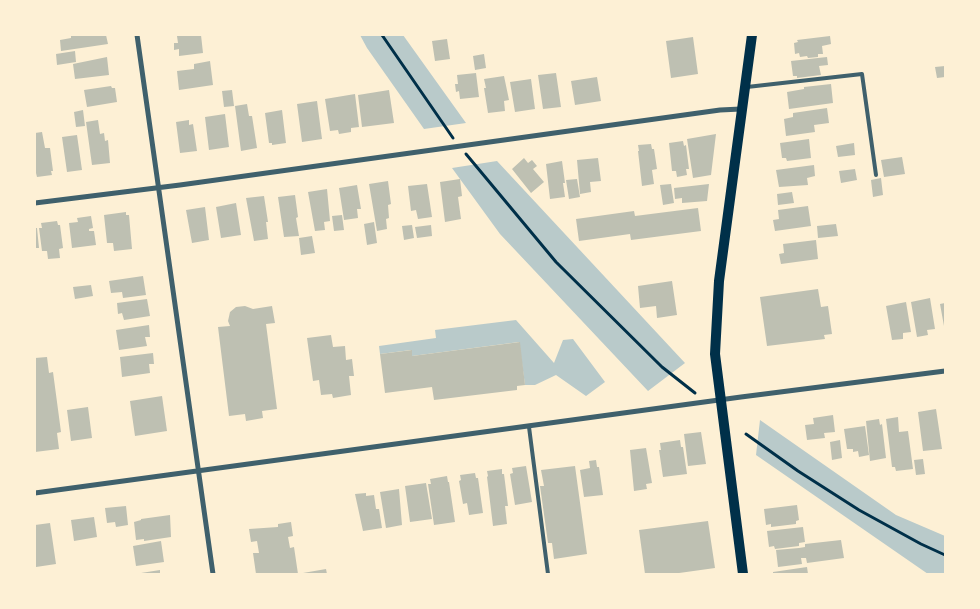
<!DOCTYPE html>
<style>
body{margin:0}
#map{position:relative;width:980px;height:609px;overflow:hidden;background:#fdf0d5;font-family:Manrope,sans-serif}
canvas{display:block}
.frame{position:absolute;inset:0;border:36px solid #fdf0d5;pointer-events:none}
</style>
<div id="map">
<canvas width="980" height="609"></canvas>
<div class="frame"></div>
</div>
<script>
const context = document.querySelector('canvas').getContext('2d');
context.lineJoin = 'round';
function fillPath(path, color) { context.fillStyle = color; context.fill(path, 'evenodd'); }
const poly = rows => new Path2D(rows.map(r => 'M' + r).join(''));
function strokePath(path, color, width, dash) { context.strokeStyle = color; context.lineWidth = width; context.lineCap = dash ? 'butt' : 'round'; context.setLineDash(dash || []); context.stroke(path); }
fillPath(poly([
 [360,35,403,35,466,123,424,129,367,48],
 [497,161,685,363,648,391,500,234,452,168],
 [516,320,554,363,563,340,573,339,605,382,586,396,556,375,535,385,525,385,519,342,412,356,411,350,380,354,379,346,436,338,435,330],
 [760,420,896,515,945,536,945,574,928,574,756,455]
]), '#b9caca');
fillPath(poly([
 [71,35,106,35,108,44,61,51,60,40,71,38],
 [201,35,203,53,179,56,179,49,174,50,174,43,178,43,177,36],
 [830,36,831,44,822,46,823,54,818,54,818,57,808,58,807,56,800,57,799,53,795,54,794,43,798,42,797,40],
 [693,37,698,74,671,78,666,41],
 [447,39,450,59,435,61,432,41],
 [75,51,76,62,57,65,56,54],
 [484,54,486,68,475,70,473,56],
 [107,57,109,75,75,79,73,64],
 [827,57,828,65,819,66,821,75,797,78,797,76,793,76,791,61],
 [210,61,213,85,179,90,177,71,194,69,194,64],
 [945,66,945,77,937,78,935,67],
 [476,73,479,97,460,99,459,91,456,92,455,84,458,84,457,75],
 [556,73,561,107,543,109,538,75],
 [504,76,509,100,504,101,505,111,488,113,484,88,486,88,484,79],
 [597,77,601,101,575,105,571,81],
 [531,79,535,109,515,112,510,82],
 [831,84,833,103,789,109,787,92,804,89,804,87],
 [111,86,112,88,115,88,117,102,87,107,84,90],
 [232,90,234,106,224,107,222,91],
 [389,90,394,123,362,127,358,95],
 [355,94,359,127,351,128,351,132,339,134,338,130,330,131,325,99],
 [317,101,322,139,302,142,297,104],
 [247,104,249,116,252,116,257,148,241,151,235,106],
 [827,108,829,123,814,125,815,132,786,136,784,119,793,117,793,113],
 [83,110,85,126,76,127,74,112],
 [282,110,286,143,272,145,272,143,269,143,265,113],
 [225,114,229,147,209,150,205,117],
 [98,120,100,134,104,133,105,141,108,140,110,163,92,165,86,122],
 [189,120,189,125,193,124,197,151,180,153,176,122],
 [42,132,45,148,50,148,53,171,51,171,52,175,37,177,35,169,35,133],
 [716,134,711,175,693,178,687,139],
 [77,135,82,170,67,172,62,137],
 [809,139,811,158,787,161,786,158,782,158,780,143],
 [683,141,684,146,686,145,689,169,686,169,687,175,677,177,676,171,672,171,669,143],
 [854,143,855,155,838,157,836,146],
 [651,144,652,149,654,149,657,169,652,170,654,184,642,186,638,151,639,151,638,145],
 [902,157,905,174,884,177,881,160],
 [524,158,528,163,532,160,537,166,533,169,544,182,531,193,512,169],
 [598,158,601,181,590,182,591,192,580,194,577,160],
 [562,161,565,183,563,183,565,197,550,199,546,164],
 [814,165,815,176,807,178,808,185,779,187,776,170],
 [855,169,857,180,841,183,839,171],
 [881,178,883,195,873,197,871,180],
 [460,179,462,196,458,197,461,219,445,222,440,182],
 [577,179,580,197,569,199,566,180],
 [388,181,391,204,388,205,389,218,386,219,387,229,377,231,369,184],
 [427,184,432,217,418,219,416,210,411,211,408,186],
 [671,184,674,203,663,205,660,185],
 [709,184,707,201,682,203,682,198,675,199,674,188],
 [357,185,361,209,357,209,358,218,344,220,339,188],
 [327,189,330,221,324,222,325,230,315,231,308,192],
 [792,192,794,203,778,205,777,194],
 [295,195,298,217,296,218,299,236,284,237,278,197],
 [264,196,268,222,266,222,268,239,254,241,246,198],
 [236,203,241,235,221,238,216,207],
 [808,206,811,226,775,231,773,220,779,219,778,210],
 [205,207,209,240,192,243,186,210],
 [698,208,701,231,631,240,630,234,579,241,576,219,634,211,635,216],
 [126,212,126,215,129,215,132,249,114,251,113,243,107,243,104,215],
 [342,215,344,230,334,231,332,216],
 [91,216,93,228,89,229,89,231,94,231,96,245,72,248,69,223,78,222,77,218],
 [57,221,58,225,60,225,63,248,59,249,60,258,48,259,47,251,42,251,39,228,42,228,41,223],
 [374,222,377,243,367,245,364,224],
 [836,224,838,236,818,238,817,226],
 [412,225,414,238,404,240,402,226],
 [431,225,432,236,417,238,415,227],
 [35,228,37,228,39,248,35,248],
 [312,236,315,253,301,255,299,238],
 [816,240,818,259,781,264,779,254,784,253,783,244],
 [143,276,146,295,123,298,122,292,111,293,109,281],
 [672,281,677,315,657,318,656,306,640,308,638,286],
 [91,285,93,296,75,299,73,287],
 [818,289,821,307,828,306,832,334,824,335,825,339,767,346,760,297],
 [930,298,935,329,927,330,928,335,917,337,911,302],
 [147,299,150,316,124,320,122,313,118,314,117,303],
 [906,302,911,332,903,333,903,339,892,340,886,306],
 [945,303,945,326,944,326,940,304],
 [245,306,253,309,272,306,275,323,266,324,277,409,262,411,263,418,246,421,245,414,229,416,218,327,230,326,228,321,230,312,236,307],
 [149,325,150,337,145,337,147,346,119,350,116,330],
 [331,335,333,347,345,346,346,360,352,359,354,376,349,376,351,395,333,398,332,394,321,395,319,380,313,381,307,338],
 [520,342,525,385,517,386,517,390,434,400,432,387,385,393,380,354,412,350,412,356],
 [153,353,154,364,149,364,150,373,122,377,120,357],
 [47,357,49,373,53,372,61,432,57,433,59,449,35,452,35,358],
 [162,396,167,431,135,436,130,401],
 [88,407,92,438,71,441,67,410],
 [936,409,942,449,923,451,918,412],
 [833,415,835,432,824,433,825,438,807,440,805,425,814,424,813,418],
 [898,417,899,432,908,431,913,469,896,471,895,467,892,467,886,419],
 [879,419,880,425,882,424,886,458,870,461,866,421],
 [865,426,869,455,859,457,858,451,853,452,853,449,847,449,844,429],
 [701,432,706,464,688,466,684,434],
 [680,440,681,447,683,447,687,474,663,477,659,450,661,450,660,443],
 [840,440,842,458,832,460,830,442],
 [646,448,652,483,646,484,647,489,634,491,630,450],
 [923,459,925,474,916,475,914,460],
 [596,460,597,467,599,467,603,495,584,497,580,470,590,468,589,461],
 [526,466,532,502,515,505,510,474,513,473,512,468],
 [575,466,587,554,554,559,552,543,548,543,540,486,544,486,541,470],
 [502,469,502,474,504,474,508,506,505,506,507,524,493,526,487,477,488,476,487,471],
 [475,473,476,478,478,478,483,513,469,515,467,503,463,504,459,481,461,480,460,475],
 [447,476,448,482,449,482,455,522,434,525,428,484,431,484,430,479],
 [426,483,432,519,410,522,405,486],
 [399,489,402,525,386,528,380,492],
 [366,493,366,496,374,495,376,509,379,509,382,528,363,531,355,494],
 [797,505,799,520,796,521,796,524,771,527,771,524,766,525,764,509],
 [126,506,128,525,116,527,115,522,107,523,105,508],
 [170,515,171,537,144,541,144,539,136,540,134,522,141,520,141,519],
 [94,517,97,537,74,541,71,520],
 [708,521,715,568,672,574,645,574,639,530],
 [291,522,293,536,288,537,290,548,294,547,298,574,256,574,253,553,259,553,257,541,251,542,249,529,278,527,278,524],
 [50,523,56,564,36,567,35,525],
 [803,527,805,542,799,543,799,546,775,549,774,546,769,547,767,531],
 [841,540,844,558,807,563,806,558,801,558,802,564,778,567,776,550,799,548,805,547,805,544],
 [161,541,164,562,136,566,133,546],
 [807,567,808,574,773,574,773,572],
 [326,569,327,574,303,574,303,573],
 [160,570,160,574,142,574,141,573]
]), '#bec0b2');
strokePath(poly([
 [382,35,453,138],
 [466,154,556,262,662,367,695,393],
 [746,434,798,471,859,510,921,544,945,555]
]), '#003049', 3);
strokePath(poly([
 [747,87,862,74,876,175],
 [529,427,548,574]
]), '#3f606c', 4);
strokePath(poly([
 [137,35,213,574],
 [35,203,180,185,720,110,741,109],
 [35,493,741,397,945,371]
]), '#3f606c', 5);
strokePath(poly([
 [743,574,715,354,719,281,752,35]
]), '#003049', 10);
</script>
